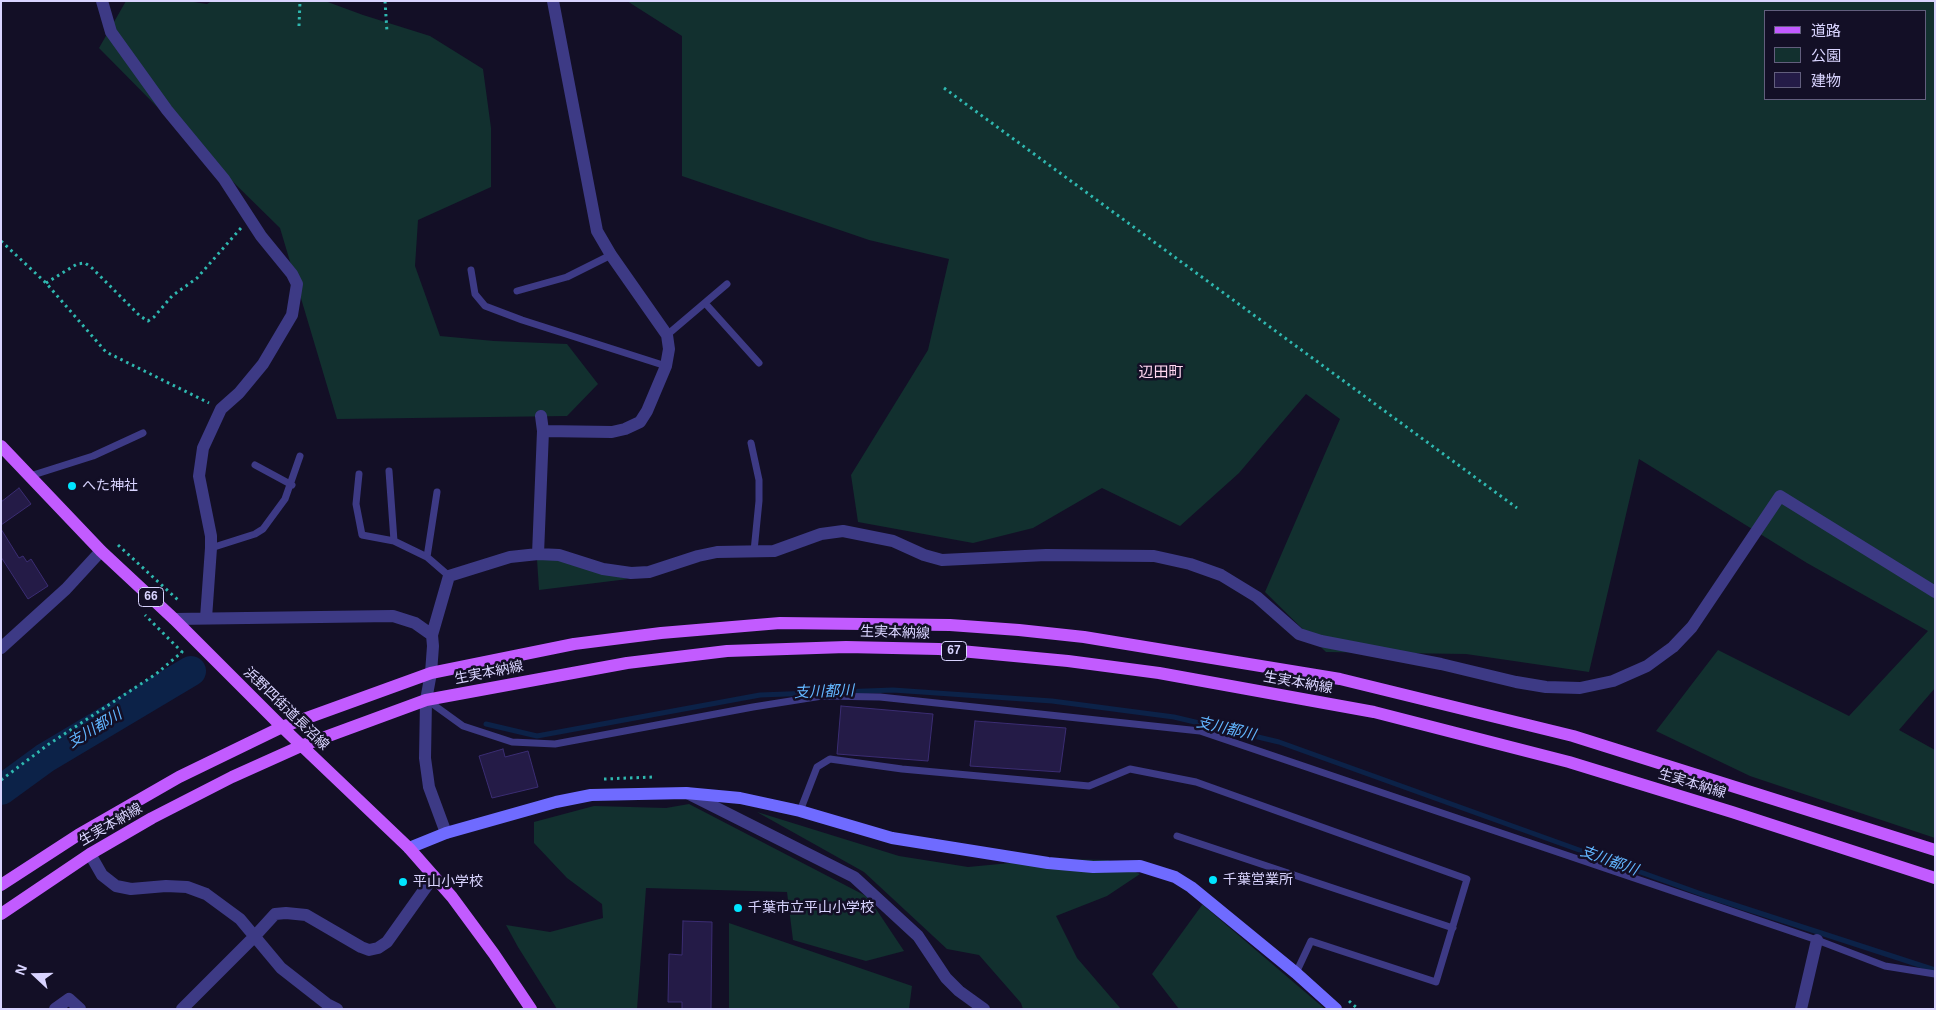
<!DOCTYPE html>
<meta charset="utf-8">
<style>
body{margin:0}
#map{position:relative;width:1936px;height:1010px;overflow:hidden;background:#130f26;font-family:Helvetica,"Noto Sans JP",sans-serif}
canvas{display:block}
.frame{position:absolute;inset:0;border:2px solid #d9d4ff;pointer-events:none}
.legend{position:absolute;left:1764px;top:10px;width:162px;height:90px;box-sizing:border-box;background:#130f26;border:1px solid #625e7d;margin:0;padding:6px 9px;list-style:none;font-size:15px;color:#d9d4ff}
.legend li{display:flex;align-items:center;gap:10px;height:25px}
.legend b{width:25px;border:1px solid #625e7d}
.north{position:absolute;left:10px;top:950px;width:50px;height:50px;-webkit-text-stroke:4px #130f26;paint-order:stroke;rotate:291deg;font-size:14px;font-weight:700;line-height:20px;text-align:center;color:#d9d4ff}
.north::after{content:'';display:block;margin:auto;width:18px;height:22px;background:#d9d4ff;clip-path:polygon(50% 0,100% 100%,50% 72%,0 100%)}
</style>
<div id="map">
<canvas width="1936" height="1010"></canvas>
<div class="frame"></div>
<ul class="legend">
<li><b style="height:6px;background:#c25bff"></b>道路</li>
<li><b style="height:14px;background:#12302f"></b>公園</li>
<li><b style="height:14px;background:#241b47"></b>建物</li>
</ul>
<div class="north">N</div>
</div>
<script>
const context = document.querySelector('canvas').getContext('2d');
context.lineJoin = 'round';
function fillPath(path, color) { context.fillStyle = color; context.fill(path, 'evenodd'); }
const poly = rows => new Path2D(rows.map(r => 'M' + r).join(''));
function strokePath(path, color, width, dash) { context.strokeStyle = color; context.lineWidth = width; context.lineCap = dash ? 'butt' : 'round'; context.setLineDash(dash || []); context.stroke(path); }
function drawText(font, color, halo, rows, align = 'center') {
  context.font = font + ' Helvetica,"Noto Sans JP",sans-serif'; context.lineWidth = 5; context.setLineDash([]); context.textBaseline = 'middle'; context.strokeStyle = halo; context.fillStyle = color; for (const [text, x, y, turn = 0] of rows) {
    context.save(); context.translate(x, y); context.rotate((+turn || 0) * Math.PI / 180); context.textAlign = isNaN(turn) ? turn : align; if (halo) context.strokeText(text, 0, 0); context.fillText(text, 0, 0); context.restore();
  }
}
fillPath(poly([
 [126,1,187,1,207,4,212,1,325,1,363,15,430,36,483,69,491,128,491,187,418,220,415,266,440,336,494,341,567,344,598,384,567,416,337,419,280,228,174,124,99,48],
 [627,1,1935,1,1935,688,1899,730,1935,750,1935,838,1750,776,1656,731,1718,650,1849,716,1928,631,1807,563,1639,459,1589,672,1466,654,1326,652,1265,592,1340,419,1306,394,1239,473,1180,526,1102,488,1033,528,973,543,858,522,851,475,928,350,949,259,869,240,682,176,682,36],
 [1765,11,1925,11,1925,99,1765,99],
 [553,558,628,579,539,590,537,559],
 [689,804,868,897,904,951,866,961,793,940,787,892,646,888,637,1009,557,1009,518,947,506,925,550,932,603,918,602,904,567,878,534,843,534,822,594,806,666,808],
 [757,812,899,856,968,867,1053,859,1108,860,1140,874,1107,896,1056,916,1077,958,1121,1009,1023,1009,1021,1003,979,955,947,949,864,872],
 [1202,905,1203,905,1325,1009,1179,1009,1152,974],
 [729,923,912,986,909,1009,729,1009]
]), '#12302f');
strokePath(poly([
 [486,724,537,736,760,695,893,690,1052,701,1174,717,1279,742,1707,896,1935,970]
]), '#0c2248', 5);
strokePath(poly([
 [1,790,45,758,191,671]
]), '#0c2248', 30);
const building = poly([
 [19,488,31,504,1,525,1,502,19,488],
 [1,529,19,558,23,556,27,562,31,559,48,586,28,599,1,557,1,529],
 [841,706,933,714,928,761,837,754,841,706],
 [975,721,1066,728,1060,772,970,766,975,721],
 [503,749,505,757,528,751,538,787,492,798,479,756,503,749],
 [683,921,712,922,711,1009,682,1009,682,1002,668,1002,669,954,682,955,683,921]
]);
fillPath(building, '#241b47');
strokePath(building, '#3b2d73', 1);
strokePath(poly([
 [385,1,387,32],
 [299,26,300,1],
 [944,88,1517,508],
 [1,241,46,283,106,352,209,403],
 [46,283,77,264,85,263,92,268,140,316,148,321,154,317,172,296,197,278,241,228],
 [118,545,178,600],
 [604,779,653,777],
 [1,780,49,744,156,674,182,652,145,615],
 [1349,1001,1358,1009]
]), '#2fb8b0', 3, [2.5, 4]);
strokePath(poly([
 [471,270,475,294,485,306,522,320,666,366],
 [517,291,567,277,611,255],
 [705,303,759,363],
 [667,335,727,284],
 [751,443,759,480,759,501,754,551],
 [255,465,292,485],
 [389,471,394,541],
 [359,474,356,504,362,535,394,541,427,557,449,576],
 [30,476,93,456,143,433],
 [211,548,255,534,263,529,285,499,300,456],
 [427,557,437,492],
 [427,700,463,726,512,742,555,744,753,707,822,696,880,697,1200,731,1817,940,1885,966,1935,974],
 [800,811,817,767,830,759,902,769,1089,786,1130,769,1196,782,1467,879,1436,982,1311,941,1296,973],
 [1177,836,1453,928]
]), '#3d3a85', 7);
strokePath(poly([
 [102,1,111,32,167,110,224,179,261,236,292,274,297,284,292,315,263,364,239,393,221,409,203,448,199,476,211,536,211,548,206,618],
 [543,431,612,432,625,429,640,422,647,411,666,366,669,349,667,335,611,255,597,231,553,1],
 [538,554,543,431,541,416],
 [174,619,393,616,415,623,432,635,433,646,431,673,426,700,425,758,429,787,446,833],
 [432,635,449,576,510,557,538,554,559,555,603,569,631,573,649,572,698,556,717,552,774,551,821,534,843,531,893,541,924,555,942,560,1046,555,1154,556,1190,564,1221,575,1257,597,1299,634,1321,641,1441,664,1516,682,1546,687,1580,688,1613,681,1647,666,1673,647,1692,627,1780,496,1935,592],
 [1,648,66,589,101,551],
 [687,793,854,877,918,936,946,978,959,991,984,1009],
 [90,854,102,875,116,886,131,889,166,886,187,887,206,894,240,919,281,968,327,1004,337,1009],
 [55,1009,69,999,80,1009],
 [182,1009,254,937,275,914,286,913,306,915,361,947,369,950,378,948,387,942,434,876],
 [1801,1009,1817,940]
]), '#3d3a85', 12);
strokePath(poly([
 [409,848,446,833,556,802,591,795,686,793,740,798,800,811,892,838,1048,863,1093,867,1140,866,1175,877,1191,887,1296,973,1336,1009]
]), '#6f6bff', 12);
strokePath(poly([
 [1,446,101,551,174,619,282,727,409,848,452,897,494,954,531,1009],
 [1,885,78,835,179,777,282,727,431,673,574,644,661,633,780,623,950,625,1019,630,1084,637,1340,679,1573,736,1935,850],
 [1,914,90,854,152,818,232,777,301,746,426,700,627,663,727,651,846,647,939,649,1068,661,1159,673,1374,712,1569,762,1732,812,1935,878]
]), '#c25bff', 12);
for (const [x, y, r, color] of [
 [72,486,5,"#00e5ff"],
 [1213,880,5,"#00e5ff"],
 [403,882,5,"#00e5ff"],
 [738,908,5,"#00e5ff"]
]) { const dot = new Path2D(); dot.arc(x, y, r, 0, 2 * Math.PI); context.fillStyle = color; context.fill(dot); strokePath(dot, '#130f26', 2); }
for (const [x, y, w] of [
 [151,597,25],
 [954,651,25]
]) { const box = new Path2D(); box.roundRect(x - w / 2, y - 9.5, w, 19, 4); context.fillStyle = '#130f26'; context.fill(box); strokePath(box, '#d9d4ff', 1); }
drawText('bold 12px', '#d9d4ff', null, [
 ["66",151,597],
 ["67",954,651]
]);
drawText('14px', '#d9d4ff', '#130f26', [
 ["へた神社",82,486],
 ["千葉営業所",1223,880],
 ["平山小学校",413,882],
 ["千葉市立平山小学校",748,908]
], 'left');
drawText('14px', '#d9d4ff', '#130f26', [
 ["生実本納線",895,633,2],
 ["生実本納線",489,673,-11],
 ["生実本納線",1298,683,10],
 ["浜野四街道長沼線",286,709,44],
 ["生実本納線",1692,784,17],
 ["生実本納線",111,825,-30]
]);
drawText('15px', '#ffd6f0', '#130f26', [
 ["辺田町",1161,373]
]);
drawText('italic 15px', '#62b6ff', '#130f26', [
 ["支川都川",824,692,-2],
 ["支川都川",95,729,-31],
 ["支川都川",1226,729,13],
 ["支川都川",1609,861,20]
]);
</script>
